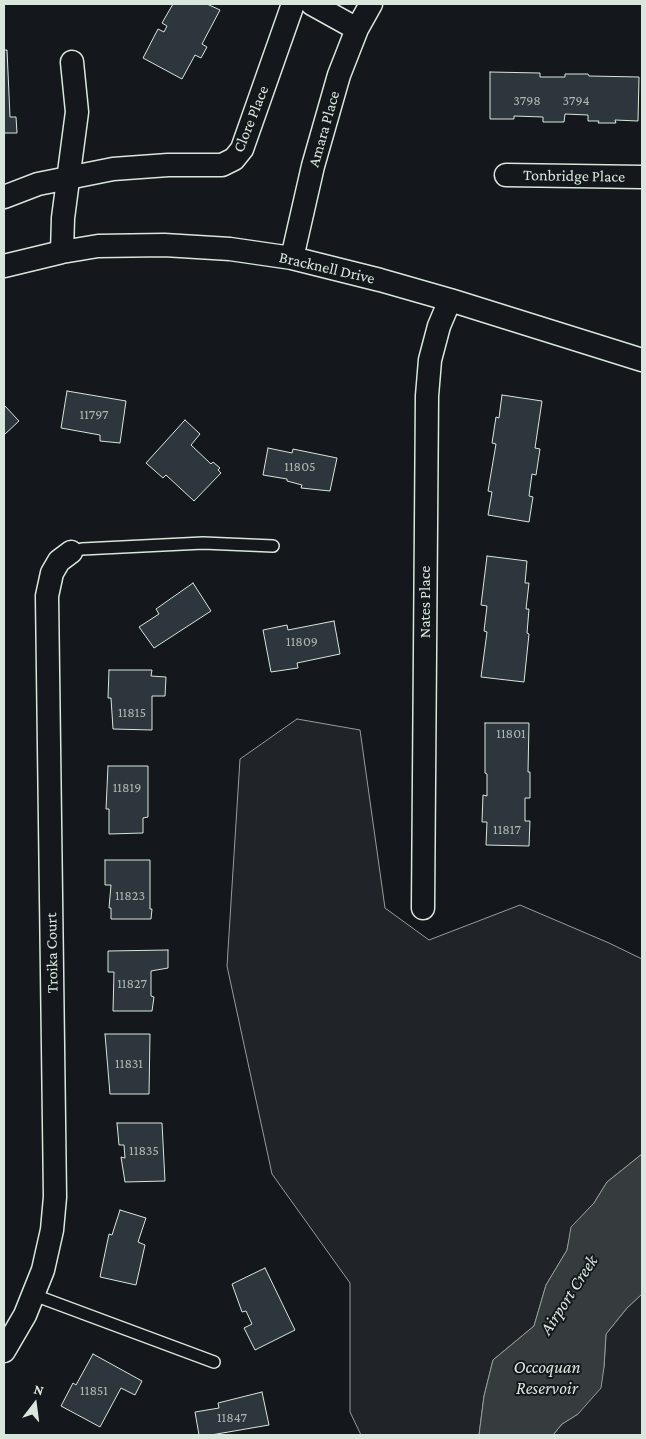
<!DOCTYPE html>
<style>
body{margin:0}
#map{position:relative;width:646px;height:1439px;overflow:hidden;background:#14181c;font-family:"Crimson Pro",serif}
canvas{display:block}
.frame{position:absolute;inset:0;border:5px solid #d8e6dc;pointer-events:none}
.north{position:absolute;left:10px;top:1379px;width:50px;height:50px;-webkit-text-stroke:4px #14181c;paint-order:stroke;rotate:15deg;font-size:14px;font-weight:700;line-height:20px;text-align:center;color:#d8e6dc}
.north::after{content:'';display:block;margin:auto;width:18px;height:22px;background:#d8e6dc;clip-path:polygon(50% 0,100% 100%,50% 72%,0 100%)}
</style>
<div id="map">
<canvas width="646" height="1439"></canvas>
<div class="frame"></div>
<div class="north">N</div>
</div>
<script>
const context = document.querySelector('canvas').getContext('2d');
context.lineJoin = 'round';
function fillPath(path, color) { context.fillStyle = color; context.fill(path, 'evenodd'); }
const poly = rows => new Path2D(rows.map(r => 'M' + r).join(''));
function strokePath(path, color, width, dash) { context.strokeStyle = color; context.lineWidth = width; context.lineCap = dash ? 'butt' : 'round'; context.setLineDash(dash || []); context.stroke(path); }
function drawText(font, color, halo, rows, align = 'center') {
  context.font = font + ' "Crimson Pro",serif'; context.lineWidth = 4; context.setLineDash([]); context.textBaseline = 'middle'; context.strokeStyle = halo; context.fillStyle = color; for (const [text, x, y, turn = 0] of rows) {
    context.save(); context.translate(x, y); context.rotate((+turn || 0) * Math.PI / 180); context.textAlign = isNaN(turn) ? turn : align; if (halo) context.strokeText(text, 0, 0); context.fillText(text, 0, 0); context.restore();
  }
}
const green = poly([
 [297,719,360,730,385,908,429,940,520,905,609,943,642,959,642,1154,607,1182,594,1203,572,1227,567,1250,546,1285,534,1326,493,1360,484,1396,479,1435,361,1435,350,1412,350,1283,272,1174,227,966,240,759,297,719],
 [642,1294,642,1435,553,1435,562,1424,578,1414,604,1367,606,1334,627,1308,642,1294]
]);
fillPath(green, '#202428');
strokePath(green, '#939e99', 1);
const water = poly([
 [642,1154,642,1294,627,1308,606,1334,604,1367,601,1388,578,1414,562,1424,553,1435,479,1435,484,1396,493,1360,534,1326,546,1285,567,1250,571,1227,594,1203,607,1182,642,1154]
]);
fillPath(water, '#363b3e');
strokePath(water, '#939e99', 1);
const building = poly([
 [173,4,207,4,220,10,202,44,207,47,201,58,195,55,182,79,143,58,158,29,164,32,167,26,162,23,173,4],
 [4,50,7,50,10,117,16,117,17,133,4,133,4,50],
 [490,72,540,73,540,77,565,77,565,74,588,74,589,76,639,77,638,121,615,120,616,123,598,123,599,121,588,121,588,115,565,114,564,122,543,122,543,117,514,116,514,119,490,119,490,72],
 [67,391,126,401,120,443,100,441,100,435,61,428,67,391],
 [502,395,542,401,535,448,540,449,536,475,532,474,529,496,533,497,529,522,488,515,492,492,488,491,496,444,492,443,496,417,499,418,502,395],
 [4,405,19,421,4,435,4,405],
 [185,420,200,434,191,445,211,464,213,462,220,468,218,470,221,473,194,501,166,475,163,478,146,463,185,420],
 [268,448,292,453,293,449,337,458,330,491,301,488,302,485,287,481,287,479,263,475,268,448],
 [487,556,527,561,525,583,529,583,526,609,529,609,527,633,529,634,524,682,481,677,487,632,484,631,487,606,481,605,487,556],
 [193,583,211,611,154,648,139,627,159,614,156,609,193,583],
 [334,621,340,654,297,663,298,668,271,672,263,630,287,625,288,630,334,621],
 [109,670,152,670,151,676,166,677,165,696,152,696,152,730,113,729,111,698,108,698,109,670],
 [485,723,529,723,528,772,530,772,530,798,525,798,525,821,530,821,529,846,486,845,487,822,482,822,483,795,487,796,487,774,485,773,485,723],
 [108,766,148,766,148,817,143,818,143,833,109,834,109,809,106,809,108,766],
 [105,860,150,860,150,909,152,909,151,919,111,919,111,908,109,908,111,885,105,885,105,860],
 [168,950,168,968,151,971,151,996,154,997,152,1011,113,1011,114,972,108,972,108,951,168,950],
 [105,1034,150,1034,149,1094,110,1094,105,1034],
 [117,1123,162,1123,165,1181,125,1182,121,1157,125,1158,124,1145,119,1145,117,1123],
 [120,1210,146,1218,138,1242,145,1245,136,1285,100,1277,109,1234,112,1235,120,1210],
 [265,1268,295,1330,255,1350,244,1328,252,1324,246,1311,242,1312,232,1284,265,1268],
 [93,1354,142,1381,135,1395,121,1388,100,1427,61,1406,73,1383,76,1385,93,1354],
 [262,1392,269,1425,211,1435,199,1435,195,1412,219,1408,218,1403,262,1392]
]);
fillPath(building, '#2c363c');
strokePath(building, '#d8e6dc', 1);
const service = poly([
 [71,552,82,549,203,543,273,546],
 [34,1295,214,1362]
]);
const minor = poly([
 [312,4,357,29],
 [506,175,642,177],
 [4,197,38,184,113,169,168,165,222,165,234,159,242,149,293,4],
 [62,252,63,218,77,112,72,62],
 [292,258,313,166,339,75,357,29,371,4],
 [4,266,62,252,98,246,164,245,230,249,292,258,380,280,450,300,642,360],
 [423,908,427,396,430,360,439,326,450,300],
 [4,1351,25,1315,43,1270,52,1230,55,1197,47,596,52,573,59,561,71,552]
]);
strokePath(service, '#d8e6dc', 14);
strokePath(minor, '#d8e6dc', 25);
strokePath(service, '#14181c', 11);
strokePath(minor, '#14181c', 22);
drawText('14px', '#adbab4', null, [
 ["3798",527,101],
 ["3794",576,101],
 ["11797",94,415],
 ["11805",300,467],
 ["11809",302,642],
 ["11815",132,713],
 ["11801",511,734],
 ["11819",127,788],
 ["11817",507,830],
 ["11823",130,896],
 ["11827",132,984],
 ["11831",129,1064],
 ["11835",144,1151],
 ["11851",94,1391],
 ["11847",232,1418]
]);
drawText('16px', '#d8e6dc', '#14181c', [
 ["Clore Place",251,119,-68],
 ["Amara Place",324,129,-74],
 ["Tonbridge Place",574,176,1],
 ["Bracknell Drive",327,268,13],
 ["Nates Place",425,602,-90],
 ["Troika Court",52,953,-91]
]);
drawText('italic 18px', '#d8e6dc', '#14181c', [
 ["Airport Creek",569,1295,-57],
 ["Occoquan",547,1367],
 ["Reservoir",547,1388]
]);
</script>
